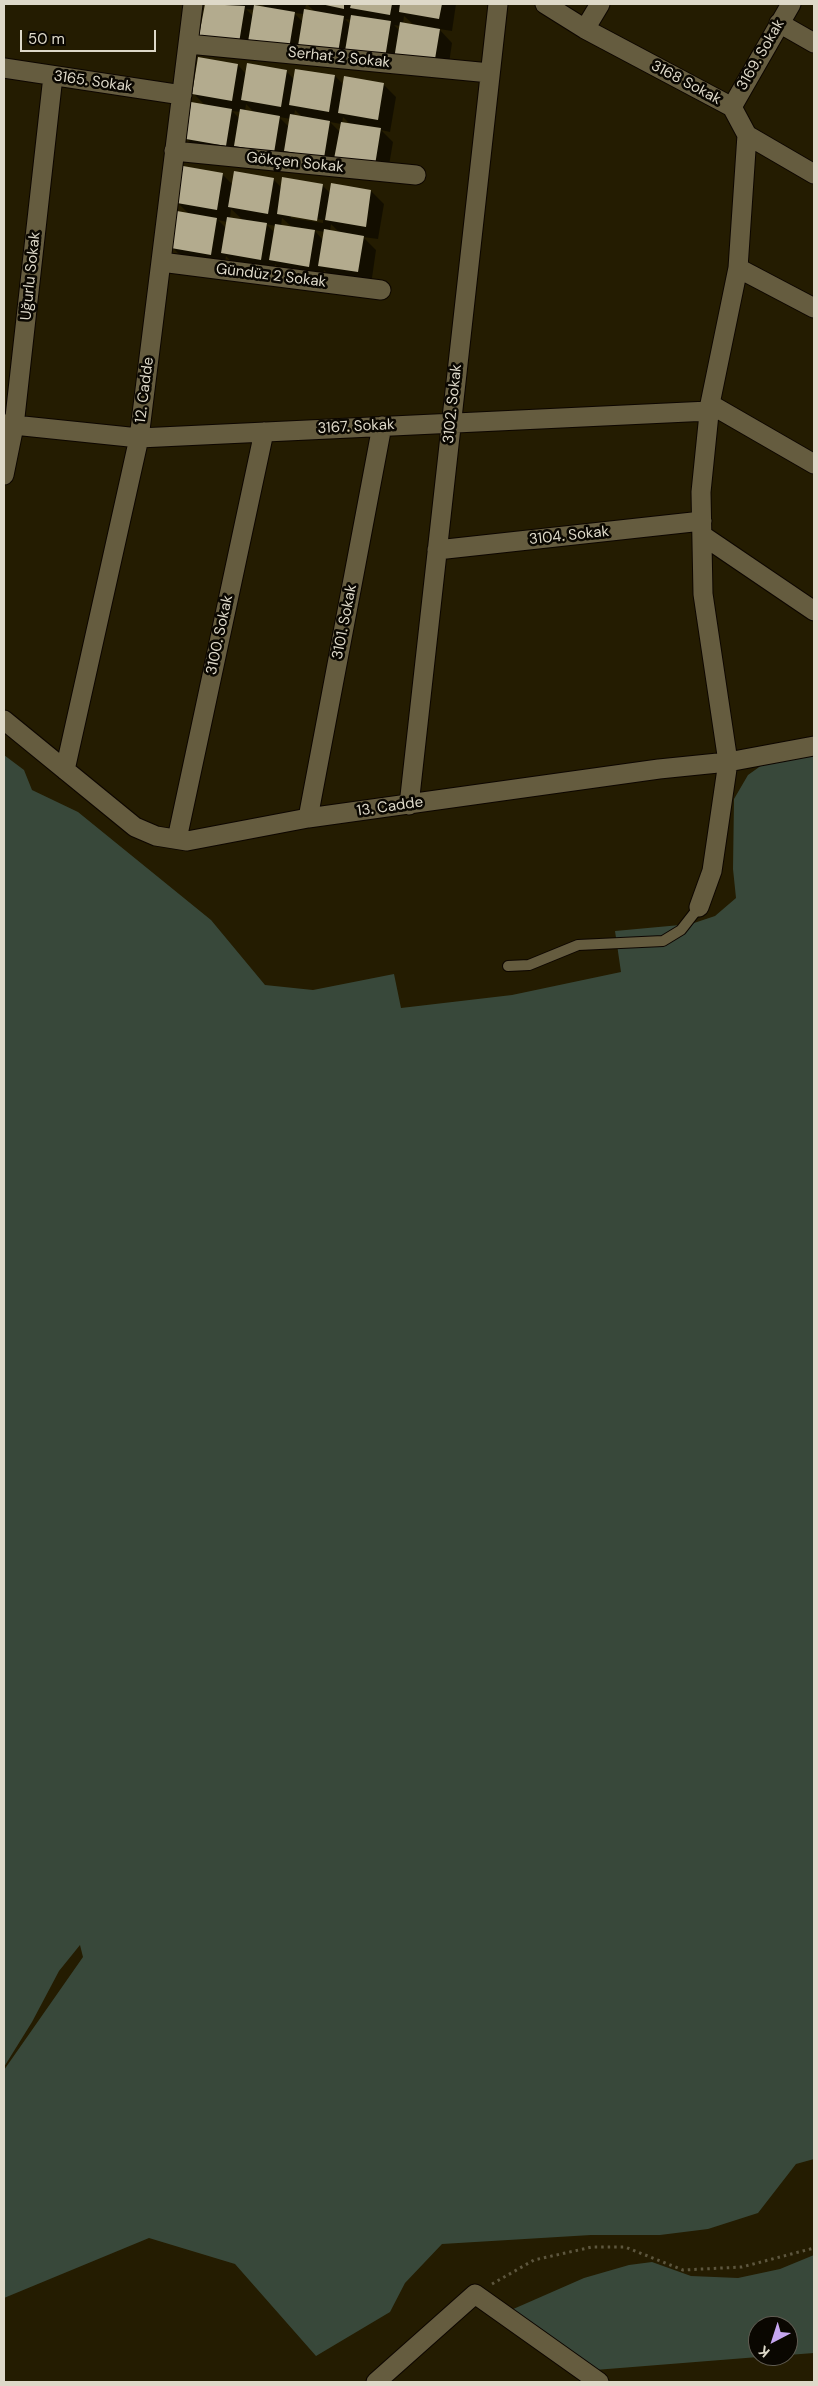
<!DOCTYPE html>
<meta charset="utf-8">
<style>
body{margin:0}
#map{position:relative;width:818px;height:2386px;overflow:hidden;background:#241c01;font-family:"DM Sans",sans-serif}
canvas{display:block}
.frame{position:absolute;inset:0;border:5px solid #ded9c9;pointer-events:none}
.north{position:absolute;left:748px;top:2316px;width:50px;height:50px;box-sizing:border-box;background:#0a0701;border:1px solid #5f5b51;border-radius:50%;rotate:220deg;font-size:14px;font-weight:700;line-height:20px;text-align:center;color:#ded9c9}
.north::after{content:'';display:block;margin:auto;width:18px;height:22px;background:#c6a6f0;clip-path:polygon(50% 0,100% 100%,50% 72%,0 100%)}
.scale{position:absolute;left:20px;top:30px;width:136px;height:22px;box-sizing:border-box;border:2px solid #ded9c9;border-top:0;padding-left:6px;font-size:15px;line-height:18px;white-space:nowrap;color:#ded9c9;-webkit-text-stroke:4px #0a0701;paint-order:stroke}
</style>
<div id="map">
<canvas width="818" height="2386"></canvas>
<div class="frame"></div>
<div class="north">K</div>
<div class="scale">50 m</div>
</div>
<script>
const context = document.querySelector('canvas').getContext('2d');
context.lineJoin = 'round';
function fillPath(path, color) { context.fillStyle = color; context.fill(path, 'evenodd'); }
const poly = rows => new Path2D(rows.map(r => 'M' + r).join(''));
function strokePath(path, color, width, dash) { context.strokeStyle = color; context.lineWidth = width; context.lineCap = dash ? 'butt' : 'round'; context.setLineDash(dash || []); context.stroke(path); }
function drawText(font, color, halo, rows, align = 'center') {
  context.font = font + ' "DM Sans",sans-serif'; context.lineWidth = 5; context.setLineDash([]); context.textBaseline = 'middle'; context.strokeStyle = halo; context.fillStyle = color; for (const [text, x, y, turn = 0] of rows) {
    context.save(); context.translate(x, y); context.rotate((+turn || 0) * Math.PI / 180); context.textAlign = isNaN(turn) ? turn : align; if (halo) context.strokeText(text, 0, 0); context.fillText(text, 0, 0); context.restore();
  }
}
fillPath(poly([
 [814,754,814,2159,796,2164,758,2213,708,2229,660,2235,591,2235,442,2244,405,2283,390,2312,316,2356,235,2264,149,2238,4,2298,4,2070,83,1957,80,1945,59,1971,32,2022,4,2067,4,755,24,770,32,790,78,812,211,920,265,985,313,990,394,974,401,1008,512,995,621,972,615,931,691,924,715,916,736,898,733,869,734,799,748,775,762,765],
 [814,2255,814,2353,788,2355,788,2326,758,2326,758,2356,771,2356,595,2370,511,2310,584,2278,629,2265,652,2262,691,2276,738,2278,780,2269]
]), '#38483a');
fillPath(poly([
 [206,4,257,4,256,7,266,9,262,4,306,4,305,11,316,13,307,4,456,4,452,31,439,29,452,43,447,77,201,36],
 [246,9,255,10,254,17],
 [294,13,304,14,303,22],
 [404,16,414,25,403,24],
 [345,19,351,20,351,25],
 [394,25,400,26,400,31],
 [238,65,246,74,286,71,295,80,335,76,344,85,383,84,396,97,390,132,381,130,393,142,387,177,200,152,187,139,206,106,193,93],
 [246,104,255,113,245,111],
 [295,110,303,118,294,116],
 [232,111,241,112,240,119],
 [279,117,291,119,289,127],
 [343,117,351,125,342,123],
 [330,122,341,124,340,132],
 [222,174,233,185,273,179,282,188,322,185,331,194,333,185,371,191,384,204,378,239,363,237,376,250,371,285,332,278,324,270,322,279,284,273,275,264,274,272,235,266,226,256,224,267,186,261,173,248,189,214,178,203],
 [231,209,243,220,230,218],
 [291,215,323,220,323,223,291,218],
 [282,218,292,227,281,226],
 [218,220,227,222,226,228],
 [266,224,276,226,275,233],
 [331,224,340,233,330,231],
 [314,230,325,232,323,240]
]), '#0007');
fillPath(poly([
 [205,4,245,6,239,43,199,36],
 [321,4,344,4,344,9],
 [351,4,392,4,390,15,350,8],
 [400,4,442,4,439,19,399,12],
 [254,5,295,12,289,49,248,42],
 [304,9,344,16,338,53,298,46],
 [351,15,391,21,385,58,345,51],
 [400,22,440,29,434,65,394,59],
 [198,57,238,64,232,101,192,94],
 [247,63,287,70,281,107,241,100],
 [295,69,335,75,329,112,289,105],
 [344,76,384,83,378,120,338,113],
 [191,102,232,109,226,146,186,139],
 [240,109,280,116,274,153,234,146],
 [290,114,330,121,324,158,284,151],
 [341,122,381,128,375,165,334,159],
 [183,166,223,173,217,210,177,203],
 [234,171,274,178,268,214,228,207],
 [282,177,323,184,317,221,277,214],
 [331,183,371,190,366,227,325,220],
 [177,211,217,218,211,255,171,248],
 [227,217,267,223,261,260,221,253],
 [275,224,315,230,309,267,269,260],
 [324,229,364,236,358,272,318,266]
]), '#b3ab8e');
const lane = poly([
 [508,966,529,965,578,945,663,941,681,930,699,907]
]);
const street = poly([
 [545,4,585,29,732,107,747,135,814,174],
 [779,23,814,43],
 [585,29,600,4],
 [188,44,490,73],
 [4,68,182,95],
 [732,107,791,4],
 [174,151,416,175],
 [161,262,381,290],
 [738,268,814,308],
 [710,404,814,464],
 [4,424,139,438,709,411],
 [4,475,14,426,53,76],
 [702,535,814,611],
 [437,550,702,521],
 [4,720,135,827,156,836,187,841,308,818,659,769,728,762,814,746],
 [65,770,139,438,193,4],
 [409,805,498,4],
 [308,818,382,426],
 [177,839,264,432],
 [699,907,712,871,728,762,703,594,701,492,710,404,738,268,747,135],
 [376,2382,475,2294,599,2382]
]);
strokePath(lane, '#0d0600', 12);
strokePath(street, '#0d0600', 21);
strokePath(poly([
 [492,2284,534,2260,592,2247,625,2247,683,2270,742,2267,814,2248]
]), '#5d563e', 3, [2.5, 4]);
strokePath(lane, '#655c3f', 10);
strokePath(street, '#655c3f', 19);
drawText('15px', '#ded9c9', '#0a0701', [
 ["3169. Sokak",761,55,-60],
 ["Serhat 2 Sokak",339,58,6],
 ["3165. Sokak",93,82,8],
 ["3168 Sokak",686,83,28],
 ["Gökçen Sokak",295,163,6],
 ["Uğurlu Sokak",31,276,-84],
 ["Gündüz 2 Sokak",271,276,7],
 ["12. Cadde",145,390,-83],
 ["3102. Sokak",453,404,-84],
 ["3167. Sokak",356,427,-3],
 ["3104. Sokak",569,536,-6],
 ["3101. Sokak",345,622,-79],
 ["3100. Sokak",220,635,-78],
 ["13. Cadde",390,807,-8]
]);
</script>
